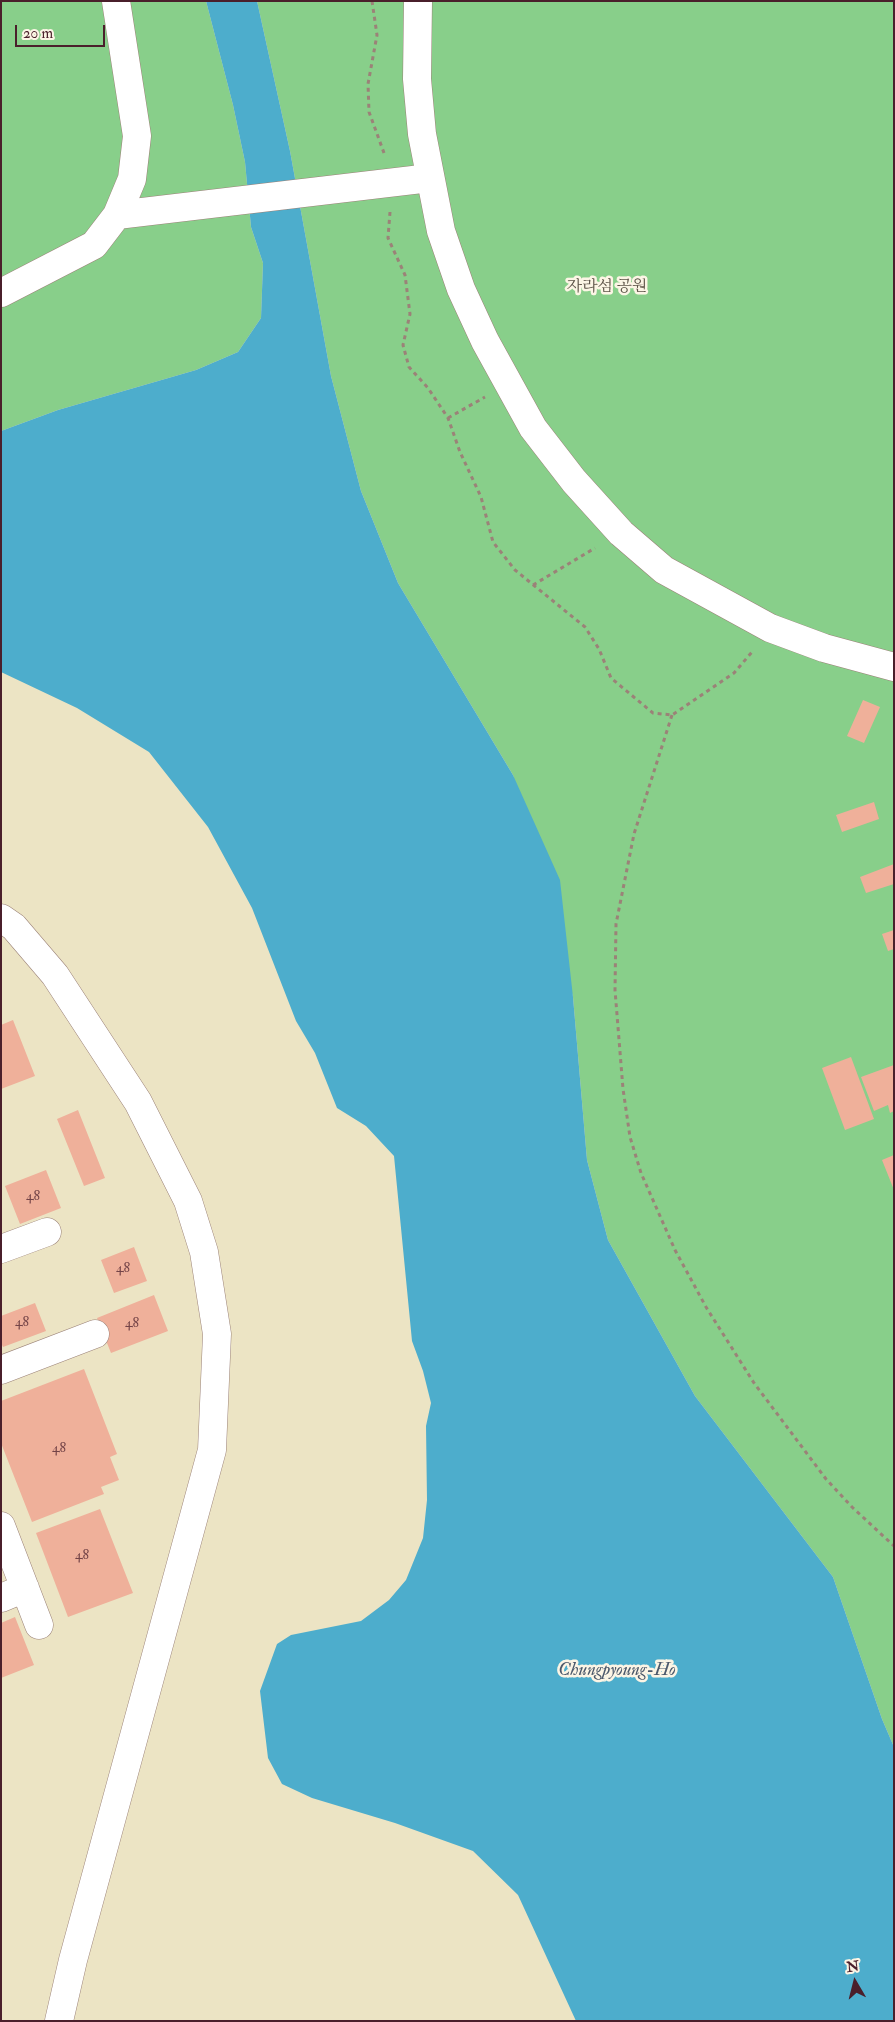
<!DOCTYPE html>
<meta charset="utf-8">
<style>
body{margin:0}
#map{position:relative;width:895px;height:2022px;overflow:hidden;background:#ece4c4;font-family:"IM FELL Double Pica",serif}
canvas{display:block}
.frame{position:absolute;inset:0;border:2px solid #4a1f2b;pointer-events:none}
.north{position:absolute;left:830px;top:1957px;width:50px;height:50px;-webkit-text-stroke:4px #fcf5e5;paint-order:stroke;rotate:352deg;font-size:14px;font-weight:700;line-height:20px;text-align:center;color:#4a1f2b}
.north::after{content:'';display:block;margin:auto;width:18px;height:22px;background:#4a1f2b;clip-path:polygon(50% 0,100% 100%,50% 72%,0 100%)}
.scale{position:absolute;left:15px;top:25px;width:90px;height:22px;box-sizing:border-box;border:2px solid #4a1f2b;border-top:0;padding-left:6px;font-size:15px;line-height:18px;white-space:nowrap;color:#4a1f2b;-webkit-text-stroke:4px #fcf5e5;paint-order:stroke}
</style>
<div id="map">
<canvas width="895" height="2022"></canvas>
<div class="frame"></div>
<div class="north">N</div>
<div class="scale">20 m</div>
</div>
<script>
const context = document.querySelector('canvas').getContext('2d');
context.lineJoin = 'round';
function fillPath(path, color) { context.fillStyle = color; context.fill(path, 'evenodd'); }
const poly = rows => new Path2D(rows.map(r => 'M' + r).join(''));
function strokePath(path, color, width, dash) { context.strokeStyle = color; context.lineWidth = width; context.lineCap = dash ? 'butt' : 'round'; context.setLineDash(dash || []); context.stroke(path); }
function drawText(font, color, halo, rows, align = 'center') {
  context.font = font + ' "IM FELL Double Pica","Noto Serif KR",serif'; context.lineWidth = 5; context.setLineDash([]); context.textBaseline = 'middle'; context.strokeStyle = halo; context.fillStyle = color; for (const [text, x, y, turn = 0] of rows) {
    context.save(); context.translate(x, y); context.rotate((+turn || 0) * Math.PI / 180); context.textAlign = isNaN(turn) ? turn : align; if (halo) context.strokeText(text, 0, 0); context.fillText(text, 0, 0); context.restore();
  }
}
fillPath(poly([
 [1,1,206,1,233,105,245,162,251,227,263,263,261,318,238,352,196,370,58,410,1,431],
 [257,1,894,1,894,1747,882,1719,833,1577,695,1396,608,1240,587,1160,573,997,513,775,398,583,361,491,331,376,290,151]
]), '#88cf8a');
fillPath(poly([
 [206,1,257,1,290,151,331,376,361,491,398,583,513,775,560,880,573,997,587,1160,608,1240,695,1396,833,1577,882,1719,894,1747,894,2021,576,2021,518,1895,473,1851,395,1823,312,1798,282,1784,268,1758,260,1691,277,1644,291,1635,361,1621,389,1600,406,1580,423,1538,427,1500,426,1426,431,1403,423,1371,412,1341,394,1156,366,1126,337,1108,315,1053,296,1021,252,908,208,827,149,752,77,708,1,672,1,431,58,410,196,370,238,352,261,318,263,263,251,227,245,162,233,105]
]), '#4dadcc');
fillPath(poly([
 [863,700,880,707,864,743,847,736],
 [874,802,879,819,842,832,836,815],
 [894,864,894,884,866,893,860,877],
 [894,930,894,949,888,951,882,934],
 [13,1020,35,1076,1,1089,1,1025],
 [851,1057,874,1119,845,1130,822,1068],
 [894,1065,894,1111,890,1113,888,1105,874,1111,861,1077],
 [78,1110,105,1178,84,1186,57,1119],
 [894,1155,894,1190,882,1160],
 [46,1170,61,1208,20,1224,5,1186],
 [134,1247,147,1281,114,1293,101,1260],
 [154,1295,168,1331,111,1353,97,1318],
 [35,1303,46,1331,3,1347,1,1343,1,1316],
 [84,1369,117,1454,110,1457,119,1480,101,1487,104,1494,32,1522,1,1443,1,1401],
 [100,1509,133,1593,68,1617,36,1533],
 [15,1617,34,1665,1,1678,1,1623]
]), '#efb09a');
const minor = poly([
 [418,1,417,79,422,134,441,231,461,289,485,341,533,428,574,481,621,533,664,570,770,628,824,648,894,667],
 [117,215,430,178],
 [1,293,94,245,117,215,132,179,137,136,116,1],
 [1,918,14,927,55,975,138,1102,188,1201,204,1252,217,1334,212,1450,73,1960,59,2021],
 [1,1249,47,1232],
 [1,1370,95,1334],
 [1,1526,39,1625],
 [1,1598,25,1588]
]);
strokePath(minor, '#9b8278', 29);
strokePath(poly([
 [372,1,377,35,368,84,369,112,384,153],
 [390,212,388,238,405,275,410,314,403,345,409,367,428,388,448,418,460,452,481,497,493,542,515,570,585,627,599,649,611,678,653,713,672,715,734,673,752,652],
 [448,418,485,397],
 [533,585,595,548],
 [672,715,634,834,616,924,615,990,623,1089,630,1137,641,1173,675,1250,706,1307,754,1383,826,1479,852,1507,894,1546]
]), '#9b8278', 3, [4, 4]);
strokePath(minor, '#fff', 28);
drawText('14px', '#734347', null, [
 ["48",33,1197],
 ["48",123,1269],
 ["48",22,1323],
 ["48",132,1324],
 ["48",59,1449],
 ["48",82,1556]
]);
drawText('16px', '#5d5448', '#fcf5e5', [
 ["자라섬 공원",607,288]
]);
drawText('italic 18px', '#4b586b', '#fcf5e5', [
 ["Chungpyoung-Ho",617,1671]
]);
</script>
